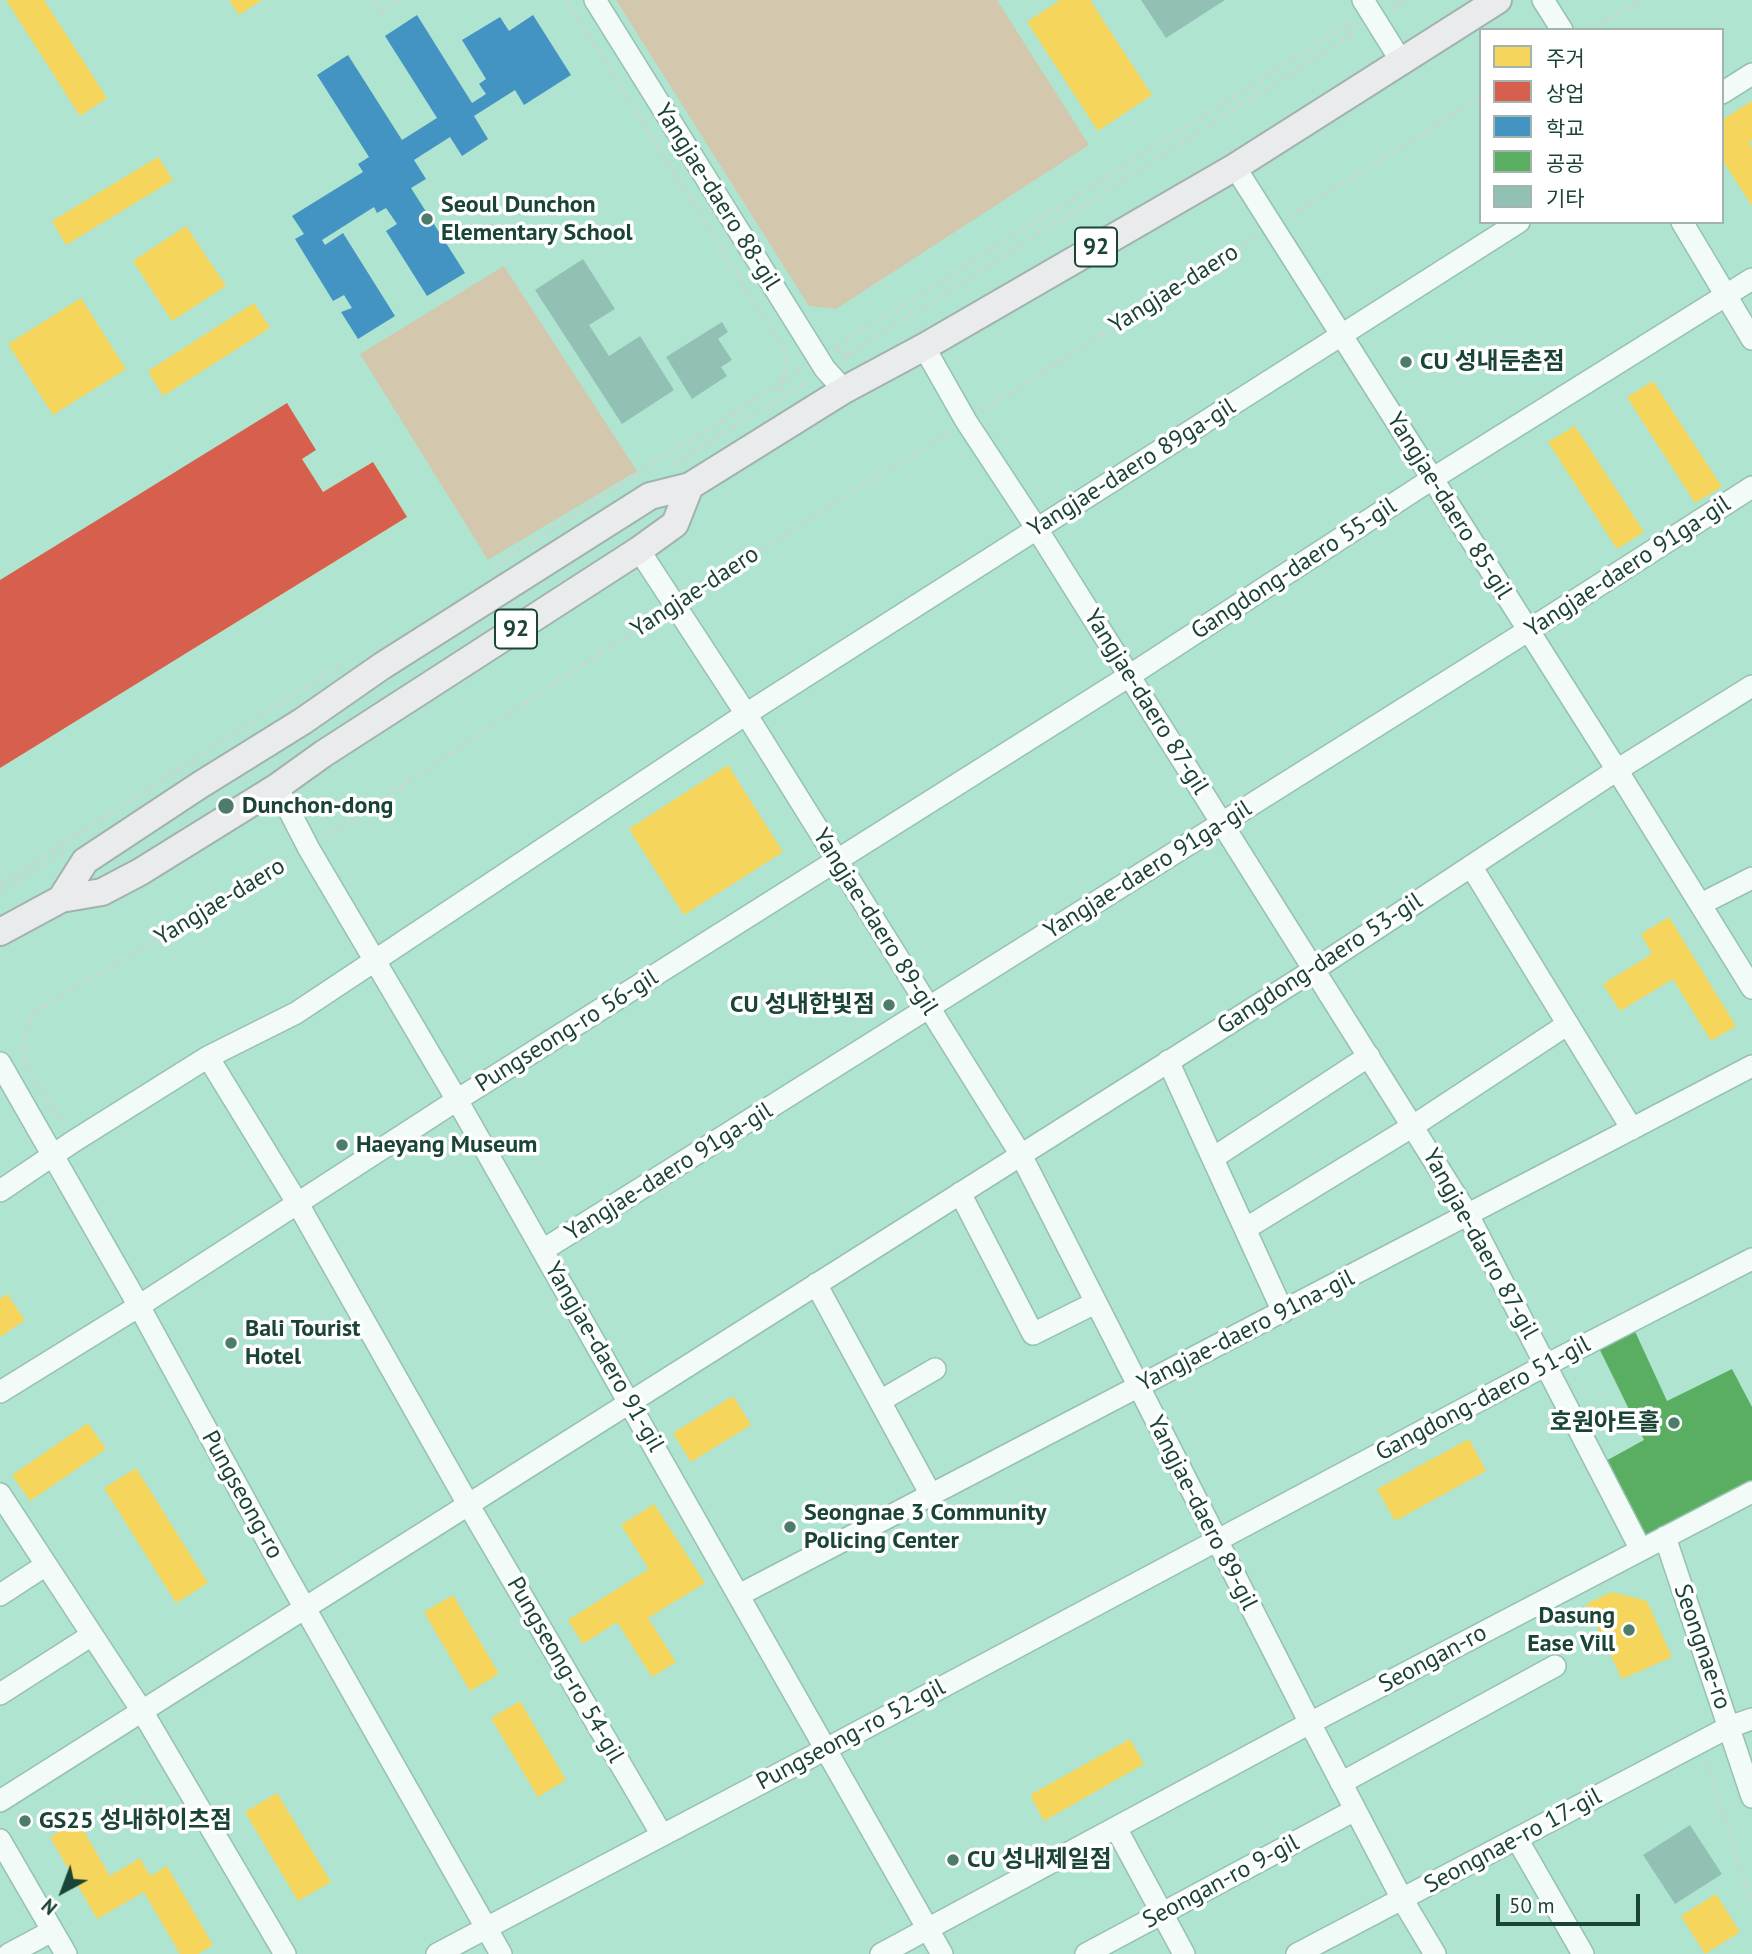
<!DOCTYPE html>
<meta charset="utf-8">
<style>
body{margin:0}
#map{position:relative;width:1752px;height:1954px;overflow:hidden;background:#afe5d0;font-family:"PT Sans","Noto Sans KR",sans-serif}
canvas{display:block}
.legend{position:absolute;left:1479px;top:28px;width:245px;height:196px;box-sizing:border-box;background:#fff;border:2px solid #a3b4ae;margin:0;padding:9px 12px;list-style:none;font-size:21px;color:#1a4435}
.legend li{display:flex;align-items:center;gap:14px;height:35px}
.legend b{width:35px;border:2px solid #a3b4ae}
.north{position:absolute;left:28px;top:1856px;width:70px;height:70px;-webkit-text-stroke:5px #fff;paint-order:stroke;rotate:221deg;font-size:19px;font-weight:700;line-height:28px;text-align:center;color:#1a4435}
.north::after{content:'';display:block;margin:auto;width:24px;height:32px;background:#1a4435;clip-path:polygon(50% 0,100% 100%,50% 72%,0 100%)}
.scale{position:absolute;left:1496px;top:1894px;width:144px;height:32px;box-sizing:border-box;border:4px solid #1a4435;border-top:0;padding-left:9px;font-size:21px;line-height:24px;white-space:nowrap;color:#1a4435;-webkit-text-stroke:5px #fff;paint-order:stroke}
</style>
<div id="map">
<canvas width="1752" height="1954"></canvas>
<ul class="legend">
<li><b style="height:19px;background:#f6d55c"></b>주거</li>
<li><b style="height:19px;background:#d6604d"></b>상업</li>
<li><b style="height:19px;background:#4393c3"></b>학교</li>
<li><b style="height:19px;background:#5aae61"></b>공공</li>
<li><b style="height:19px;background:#93c0b4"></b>기타</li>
</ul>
<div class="north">N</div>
<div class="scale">50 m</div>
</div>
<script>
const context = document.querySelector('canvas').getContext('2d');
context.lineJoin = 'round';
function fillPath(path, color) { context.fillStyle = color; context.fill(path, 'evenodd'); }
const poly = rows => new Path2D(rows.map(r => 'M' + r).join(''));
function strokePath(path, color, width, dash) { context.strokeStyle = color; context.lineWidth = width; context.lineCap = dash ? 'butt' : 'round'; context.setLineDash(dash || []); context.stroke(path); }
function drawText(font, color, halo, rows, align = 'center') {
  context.font = font + ' "PT Sans","Noto Sans KR",sans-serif'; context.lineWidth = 7; context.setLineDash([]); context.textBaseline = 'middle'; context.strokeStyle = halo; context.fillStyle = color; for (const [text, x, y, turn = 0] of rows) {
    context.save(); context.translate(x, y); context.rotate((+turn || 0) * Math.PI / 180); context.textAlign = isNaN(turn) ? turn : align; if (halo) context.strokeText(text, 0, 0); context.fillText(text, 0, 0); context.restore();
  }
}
fillPath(poly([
 [616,0,997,0,1089,145,836,309,809,306],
 [504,266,637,471,488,560,360,354]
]), '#d3c8ae');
fillPath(poly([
 [6,0,44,0,107,98,80,116],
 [229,0,262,0,239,15],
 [1060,0,1090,0,1152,95,1098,131,1027,22],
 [1752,101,1752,140,1749,142,1752,148,1752,206,1725,164,1722,166,1722,120],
 [158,157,173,180,66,245,52,221],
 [186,226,226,286,172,321,133,261],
 [81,298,126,369,53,415,8,344],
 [254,303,270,328,163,396,148,371],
 [1653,381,1722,487,1695,503,1627,397],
 [1575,426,1644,532,1617,549,1548,442],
 [373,462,407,517,211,638,176,582],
 [89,641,121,693,0,768,0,696],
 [728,765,783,852,684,915,629,829],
 [1669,917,1736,1026,1711,1041,1673,979,1620,1011,1603,984,1652,954,1641,934],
 [7,1294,25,1320,0,1337,0,1299],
 [733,1396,751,1425,691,1462,673,1433],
 [88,1423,106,1449,30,1501,12,1475],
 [1469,1439,1486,1471,1395,1521,1377,1489],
 [136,1468,208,1583,176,1603,104,1488],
 [654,1504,705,1583,648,1618,676,1662,652,1677,617,1622,583,1644,568,1620,649,1569,621,1525],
 [1612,1592,1647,1601,1672,1657,1622,1679,1586,1604],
 [453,1595,499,1674,470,1691,424,1612],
 [520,1701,566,1780,538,1797,491,1718],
 [1130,1739,1144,1764,1044,1821,1030,1795],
 [277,1793,331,1882,298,1901,245,1812],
 [78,1821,110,1876,140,1858,150,1876,167,1866,213,1945,198,1954,180,1954,144,1892,97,1919,50,1837],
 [1716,1894,1740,1932,1705,1954,1681,1916]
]), '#f6d55c');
fillPath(poly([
 [287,403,316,450,302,459,323,492,373,462,407,517,0,768,0,580]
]), '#d6604d');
fillPath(poly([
 [417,15,472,103,486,94,479,84,486,79,462,40,500,17,509,31,533,15,571,75,524,105,515,90,474,116,488,139,462,156,450,137,414,160,426,179,411,188,465,273,427,296,386,231,397,224,386,208,377,213,374,207,322,240,325,245,343,233,395,316,358,339,341,312,352,308,344,295,333,301,295,239,304,234,292,216,363,172,358,164,369,157,317,75,348,55,402,140,437,118,385,36]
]), '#4393c3');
fillPath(poly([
 [1633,1327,1667,1401,1732,1369,1752,1407,1752,1482,1647,1537,1619,1494,1604,1462,1644,1440,1598,1346]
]), '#5aae61');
fillPath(poly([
 [1141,0,1225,0,1166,38],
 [583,259,615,309,589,325,609,356,640,336,674,390,622,424,535,290],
 [722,322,728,332,718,339,732,360,721,367,727,376,692,399,666,357],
 [1690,1825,1722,1874,1675,1904,1643,1855]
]), '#93c0b4');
const minor = poly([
 [595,0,825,369,844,390],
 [1363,0,1401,61],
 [1543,0,1562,30],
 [1722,93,1752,74],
 [1235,167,1617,770,1752,988],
 [1682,222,1752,339],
 [924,347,966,421,1037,529,1468,1215,1641,1550],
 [639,550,746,714,1021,1155,1310,1723,1402,1899,1435,1954],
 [277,787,309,849,457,1100,942,1954],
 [1471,866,1632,1129],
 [1701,904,1752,878],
 [208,1057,298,1204,468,1504,662,1835],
 [1168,1061,1283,1312],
 [0,1063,139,1306,281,1566,501,1954],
 [1213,1158,1369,1056],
 [0,1191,74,1141,208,1057,296,1013,746,714,1519,222],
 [960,1193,1033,1334,1095,1303],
 [1245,1229,1413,1126,1568,1024],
 [543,1250,1529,630,1752,487],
 [816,1284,931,1495],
 [0,1392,139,1306,457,1100,1129,676,1432,479,1752,279],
 [880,1401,935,1369],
 [0,1494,142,1711,285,1954],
 [1665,1537,1752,1797],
 [0,1595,46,1565],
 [739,1595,1752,1066],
 [0,1694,92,1635],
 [1341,1783,1555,1666],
 [0,1801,1315,969,1617,770,1752,686],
 [1116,1828,1184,1954],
 [1517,1839,1583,1954],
 [0,1840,66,1954],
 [9,1954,52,1931],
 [437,1954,826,1749,1546,1365,1752,1259],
 [881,1954,1310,1723,1752,1492],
 [1086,1954,1355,1810],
 [1297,1954,1729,1727,1752,1719]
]);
const major = poly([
 [61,899,85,861,200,785,303,721,382,666,650,496,690,486,844,390,924,347,1235,167,1498,0],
 [0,932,61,899,102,892,140,872,277,787,323,754,639,550,675,524,690,486]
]);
strokePath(minor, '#96c1b0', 24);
strokePath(major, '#a2b2ae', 30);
strokePath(poly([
 [375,0,383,12,403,0],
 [566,0,787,355,781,396],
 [1396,0,1404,2],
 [1392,10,1408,0],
 [1590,30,1638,0],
 [1348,36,1353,20],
 [1289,216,1481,97],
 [835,348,1352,22],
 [835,349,850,354],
 [842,359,1358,31],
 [982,411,1256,237],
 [673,465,809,380],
 [493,567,802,369],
 [691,593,949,432],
 [325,838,658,614],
 [0,884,345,662],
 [0,892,64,852],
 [29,1069,25,1062,23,1041,28,1024,35,1012,291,859],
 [36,1082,64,1126],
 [1706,1761,1752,1904]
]), '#c6d7d0', 3.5, [5, 5]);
strokePath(minor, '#f3fbf8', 21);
strokePath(major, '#eaebec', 26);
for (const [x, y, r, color] of [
 [427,219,7,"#4e7c6b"],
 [1406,362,7,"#4e7c6b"],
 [226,806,9,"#4e7c6b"],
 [889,1005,7,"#4e7c6b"],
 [342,1145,7,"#4e7c6b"],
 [231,1343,7,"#4e7c6b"],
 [1674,1423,7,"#4e7c6b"],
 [790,1527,7,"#4e7c6b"],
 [1629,1630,7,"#4e7c6b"],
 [25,1821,7,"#4e7c6b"],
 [953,1860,7,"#4e7c6b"]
]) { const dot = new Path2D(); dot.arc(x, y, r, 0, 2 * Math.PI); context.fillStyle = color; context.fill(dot); strokePath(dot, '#fff', 2.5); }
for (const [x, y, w] of [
 [1096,247,42],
 [516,629,42]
]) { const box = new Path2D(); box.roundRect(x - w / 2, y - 19.5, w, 39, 5); context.fillStyle = '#fff'; context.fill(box); strokePath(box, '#1a4435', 2); }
drawText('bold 23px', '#1a4435', null, [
 ["92",1096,247],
 ["92",516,629]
]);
drawText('24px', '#1a4435', '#fff', [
 ["Yangjae-daero 88-gil",717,197,58],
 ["Yangjae-daero",1174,289,-32],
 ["Yangjae-daero 89ga-gil",1132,468,-32],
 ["Yangjae-daero 85-gil",1449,506,58],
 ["Yangjae-daero 91ga-gil",1628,567,-33],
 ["Gangdong-daero 55-gil",1294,569,-33],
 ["Yangjae-daero",695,592,-33],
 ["Yangjae-daero 87-gil",1146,702,58],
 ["Yangjae-daero 91ga-gil",1148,870,-32],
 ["Yangjae-daero",220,902,-31],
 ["Yangjae-daero 89-gil",875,922,58],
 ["Gangdong-daero 53-gil",1320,964,-33],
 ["Pungseong-ro 56-gil",567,1031,-32],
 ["Yangjae-daero 91ga-gil",669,1172,-32],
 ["Yangjae-daero 87-gil",1480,1244,61],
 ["Yangjae-daero 91na-gil",1246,1331,-27],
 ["Yangjae-daero 91-gil",604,1357,60],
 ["Gangdong-daero 51-gil",1483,1399,-28],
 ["Pungseong-ro",242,1495,61],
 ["Yangjae-daero 89-gil",1202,1513,63],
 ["Seongnae-ro",1702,1647,71],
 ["Seongan-ro",1433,1659,-28],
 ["Pungseong-ro 54-gil",565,1670,60],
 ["Pungseong-ro 52-gil",851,1735,-28],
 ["Seongnae-ro 17-gil",1513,1841,-28],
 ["Seongan-ro 9-gil",1221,1882,-28]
]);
drawText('bold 24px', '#1a4435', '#fff', [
 ["Seoul Dunchon",441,205],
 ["Elementary School",441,233],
 ["CU 성내둔촌점",1420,362],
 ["Dunchon-dong",242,806],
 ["CU 성내한빛점",875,1005,"right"],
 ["Haeyang Museum",356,1145],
 ["Bali Tourist",245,1329],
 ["Hotel",245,1357],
 ["호원아트홀",1660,1423,"right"],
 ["Seongnae 3 Community",804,1513],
 ["Policing Center",804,1541],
 ["Dasung",1615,1616,"right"],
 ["Ease Vill",1615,1644,"right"],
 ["GS25 성내하이츠점",39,1821],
 ["CU 성내제일점",967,1860]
], 'left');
</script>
